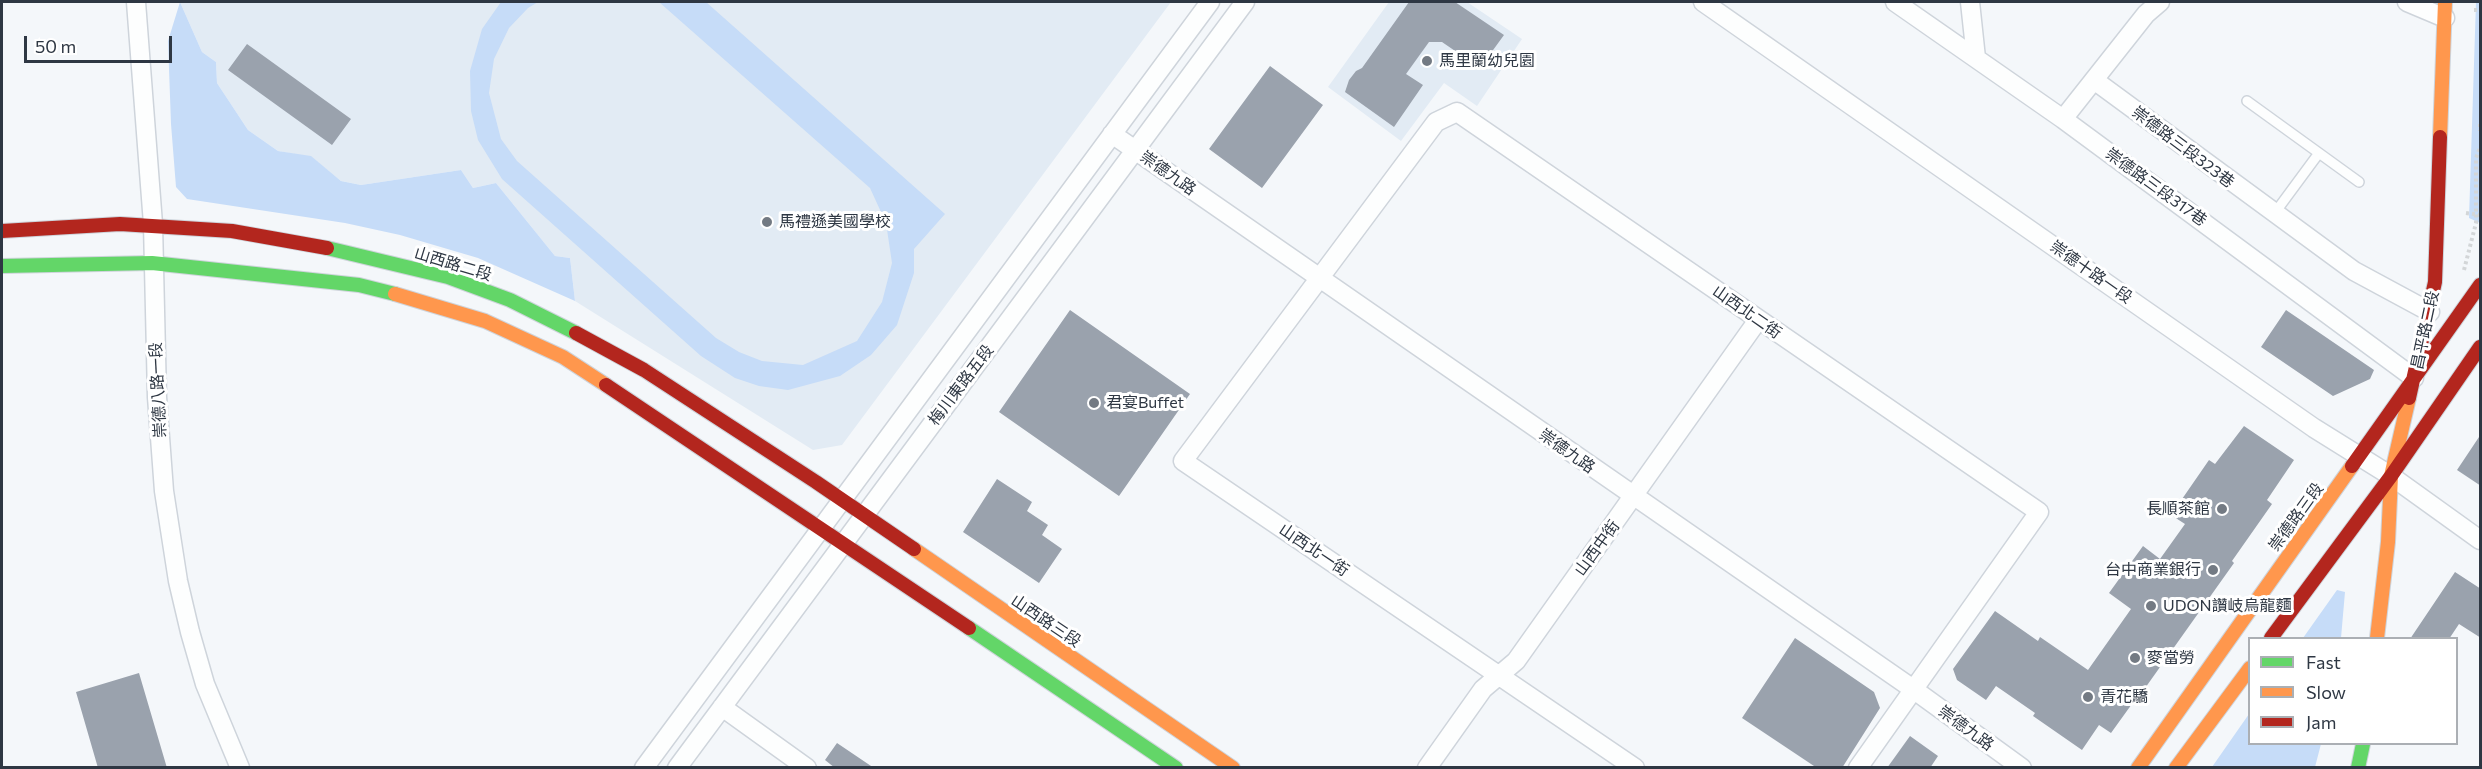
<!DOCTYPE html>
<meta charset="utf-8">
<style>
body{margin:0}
#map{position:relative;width:2482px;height:769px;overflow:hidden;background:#f4f7fa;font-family:Commissioner,sans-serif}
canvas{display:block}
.frame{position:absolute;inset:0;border:3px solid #2e3743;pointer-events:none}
.legend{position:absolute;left:2248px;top:637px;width:210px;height:108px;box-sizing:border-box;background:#fff;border:2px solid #abafb4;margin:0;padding:8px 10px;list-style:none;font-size:18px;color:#2e3743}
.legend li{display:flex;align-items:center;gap:12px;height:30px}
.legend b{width:30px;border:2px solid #abafb4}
.scale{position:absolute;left:24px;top:36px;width:148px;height:27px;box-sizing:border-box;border:3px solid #2e3743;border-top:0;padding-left:8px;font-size:18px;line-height:21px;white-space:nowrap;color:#2e3743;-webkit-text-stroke:4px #fff;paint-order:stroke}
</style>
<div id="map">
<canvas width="2482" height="769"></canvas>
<div class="frame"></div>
<ul class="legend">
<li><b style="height:8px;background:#63d668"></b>Fast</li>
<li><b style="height:8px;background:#ff974d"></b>Slow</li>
<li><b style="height:8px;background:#b3261e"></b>Jam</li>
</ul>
<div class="scale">50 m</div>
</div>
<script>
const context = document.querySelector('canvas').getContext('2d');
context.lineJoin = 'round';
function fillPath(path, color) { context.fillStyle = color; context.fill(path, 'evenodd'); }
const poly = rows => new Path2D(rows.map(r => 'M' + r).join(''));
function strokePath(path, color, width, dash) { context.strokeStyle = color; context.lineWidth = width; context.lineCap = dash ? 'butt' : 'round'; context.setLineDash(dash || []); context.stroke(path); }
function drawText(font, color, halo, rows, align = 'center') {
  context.font = font + ' Commissioner,"Noto Sans TC",sans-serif'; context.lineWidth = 6; context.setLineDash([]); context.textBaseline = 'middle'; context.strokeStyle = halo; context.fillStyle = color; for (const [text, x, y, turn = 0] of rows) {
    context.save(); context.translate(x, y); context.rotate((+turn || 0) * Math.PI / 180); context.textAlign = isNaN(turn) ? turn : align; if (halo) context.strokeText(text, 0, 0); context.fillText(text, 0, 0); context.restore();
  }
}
fillPath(poly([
 [180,2,1171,2,842,445,813,450,575,301,570,258,555,256,496,183,473,188,461,170,361,185,341,181,311,157,278,151,248,130,217,83,216,62,202,52],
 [1389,2,1467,2,1522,39,1477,106,1444,83,1401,141,1328,87]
]), '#e2ebf4');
fillPath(poly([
 [180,2,202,52,216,62,217,83,248,130,278,151,311,156,341,181,361,185,461,170,473,188,496,183,555,256,570,258,575,301,478,258,400,235,345,223,187,199,176,187,171,124,168,41],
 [501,2,538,2,528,8,509,28,494,59,489,93,501,139,517,161,716,338,739,352,762,361,803,365,857,341,882,302,892,263,886,223,870,188,659,2,706,2,945,214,914,249,914,273,897,325,871,355,840,376,788,390,759,386,735,378,701,356,502,179,478,140,471,111,470,71,482,29],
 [2476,2,2480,2,2480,223,2469,218],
 [2337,590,2345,592,2341,638,2303,638],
 [2249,714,2250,744,2321,744,2315,767,2212,767]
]), '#c6dcf8');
fillPath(poly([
 [1409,2,1455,2,1504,35,1480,68,1442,42,1429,42,1406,74,1423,85,1394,127,1345,92,1349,80,1356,71,1362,68],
 [247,44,351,119,332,145,228,70],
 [1270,66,1323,105,1262,188,1209,149],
 [1070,310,1190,394,1119,496,999,412],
 [2286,310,2374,370,2370,379,2333,396,2261,347],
 [2244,426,2294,460,2267,500,2272,504,2232,561,2234,563,2143,691,2142,690,2111,733,2099,725,2082,750,2033,716,2035,713,1996,686,1986,700,1957,680,1953,669,1995,611,2038,641,2040,637,2088,670,2131,609,2109,593,2143,546,2160,559,2185,524,2171,515,2209,460,2215,464],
 [2481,434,2481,486,2457,470],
 [997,479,1032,502,1027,511,1048,525,1042,535,1062,549,1039,583,963,532],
 [2455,572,2481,589,2481,638,2459,624,2449,639,2410,639],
 [1795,638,1874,692,1880,708,1842,768,1817,768,1742,718],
 [139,673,167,768,98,768,76,692],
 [1910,736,1938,756,1930,768,1887,768],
 [837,743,874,768,835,768,825,760]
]), '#9aa2ad');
const lane = poly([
 [2247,101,2359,182],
 [2274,214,2319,153]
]);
const street = poly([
 [136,2,153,224,157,397,164,491,178,581,190,632,205,684,240,768],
 [1703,2,2314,428,2391,476,2480,540],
 [1895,2,2063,119,2414,378],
 [1970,2,1976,58],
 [2407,2,2445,18],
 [2094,80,2354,271,2430,312],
 [2063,119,2146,14,2160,2],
 [1112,134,1913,689,2022,768],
 [722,707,807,768],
 [644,768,1210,2],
 [677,768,1245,2],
 [1427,768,1483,689,1516,661,1758,320],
 [1635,768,1183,461,1436,122,1457,112,2039,512,1858,768]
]);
const fast = poly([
 [327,248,448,277,510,300,576,333],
 [2,266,152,263,359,285,395,294],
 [969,628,1176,768],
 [2358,768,2363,744]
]);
const slow = poly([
 [2440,137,2445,2],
 [395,294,485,321,563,357,606,385],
 [914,549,1233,768],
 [2377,638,2388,542,2391,476,2409,398],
 [2138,768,2352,466],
 [2176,768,2250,668]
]);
const jam = poly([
 [2,231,120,224,232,231,327,248],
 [576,333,644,370,816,482,914,549],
 [606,385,969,628],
 [2409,398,2435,282,2440,137],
 [2352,466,2480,285],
 [2271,638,2391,476,2480,347]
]);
strokePath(lane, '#ced4db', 12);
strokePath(street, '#ced4db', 21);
strokePath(fast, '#ced4db', 16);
strokePath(slow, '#ced4db', 16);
strokePath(jam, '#ced4db', 16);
strokePath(poly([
 [2474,10,2480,10],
 [2480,124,2480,131],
 [2466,213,2480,215],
 [2464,270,2476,223,2476,158,2480,147]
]), '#d3d6d8', 4, [3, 3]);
strokePath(lane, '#fdfefe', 9);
strokePath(street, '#fdfefe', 18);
strokePath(fast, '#63d668', 14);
strokePath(slow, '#ff974d', 14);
strokePath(jam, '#b3261e', 14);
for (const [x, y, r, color] of [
 [1427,61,6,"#737a83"],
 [767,222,6,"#737a83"],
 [1094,403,6,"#737a83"],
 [2222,509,6,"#737a83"],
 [2213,570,6,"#737a83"],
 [2151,606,6,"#737a83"],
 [2135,658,6,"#737a83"],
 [2088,697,6,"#737a83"]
]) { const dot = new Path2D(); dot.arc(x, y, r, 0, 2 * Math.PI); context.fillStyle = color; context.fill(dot); strokePath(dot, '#fff', 2); }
drawText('16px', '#2e3743', '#fff', [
 ["馬里蘭幼兒園",1439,61],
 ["馬禮遜美國學校",779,222],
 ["君宴Buffet",1106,403],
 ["長順茶館",2210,509,"right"],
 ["台中商業銀行",2201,570,"right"],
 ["UDON讚岐烏龍麵",2163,606],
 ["麥當勞",2147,658],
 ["青花驕",2100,697]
], 'left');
drawText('16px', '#2e3743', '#fff', [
 ["崇德路三段323巷",2183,147,37],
 ["崇德九路",1168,173,35],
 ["崇德路三段317巷",2156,187,36],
 ["山西路二段",453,264,17],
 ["崇德十路一段",2091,272,35],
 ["山西北二街",1747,312,35],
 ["昌平路二段",2425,330,-78],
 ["梅川東路五段",961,385,-53],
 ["崇德八路一段",158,390,-93],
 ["崇德九路",1567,451,35],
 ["崇德路三段",2296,517,-54],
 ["山西中街",1597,548,-54],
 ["山西北一街",1314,550,34],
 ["山西路三段",1046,621,34],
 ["崇德九路",1966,728,36]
]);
</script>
